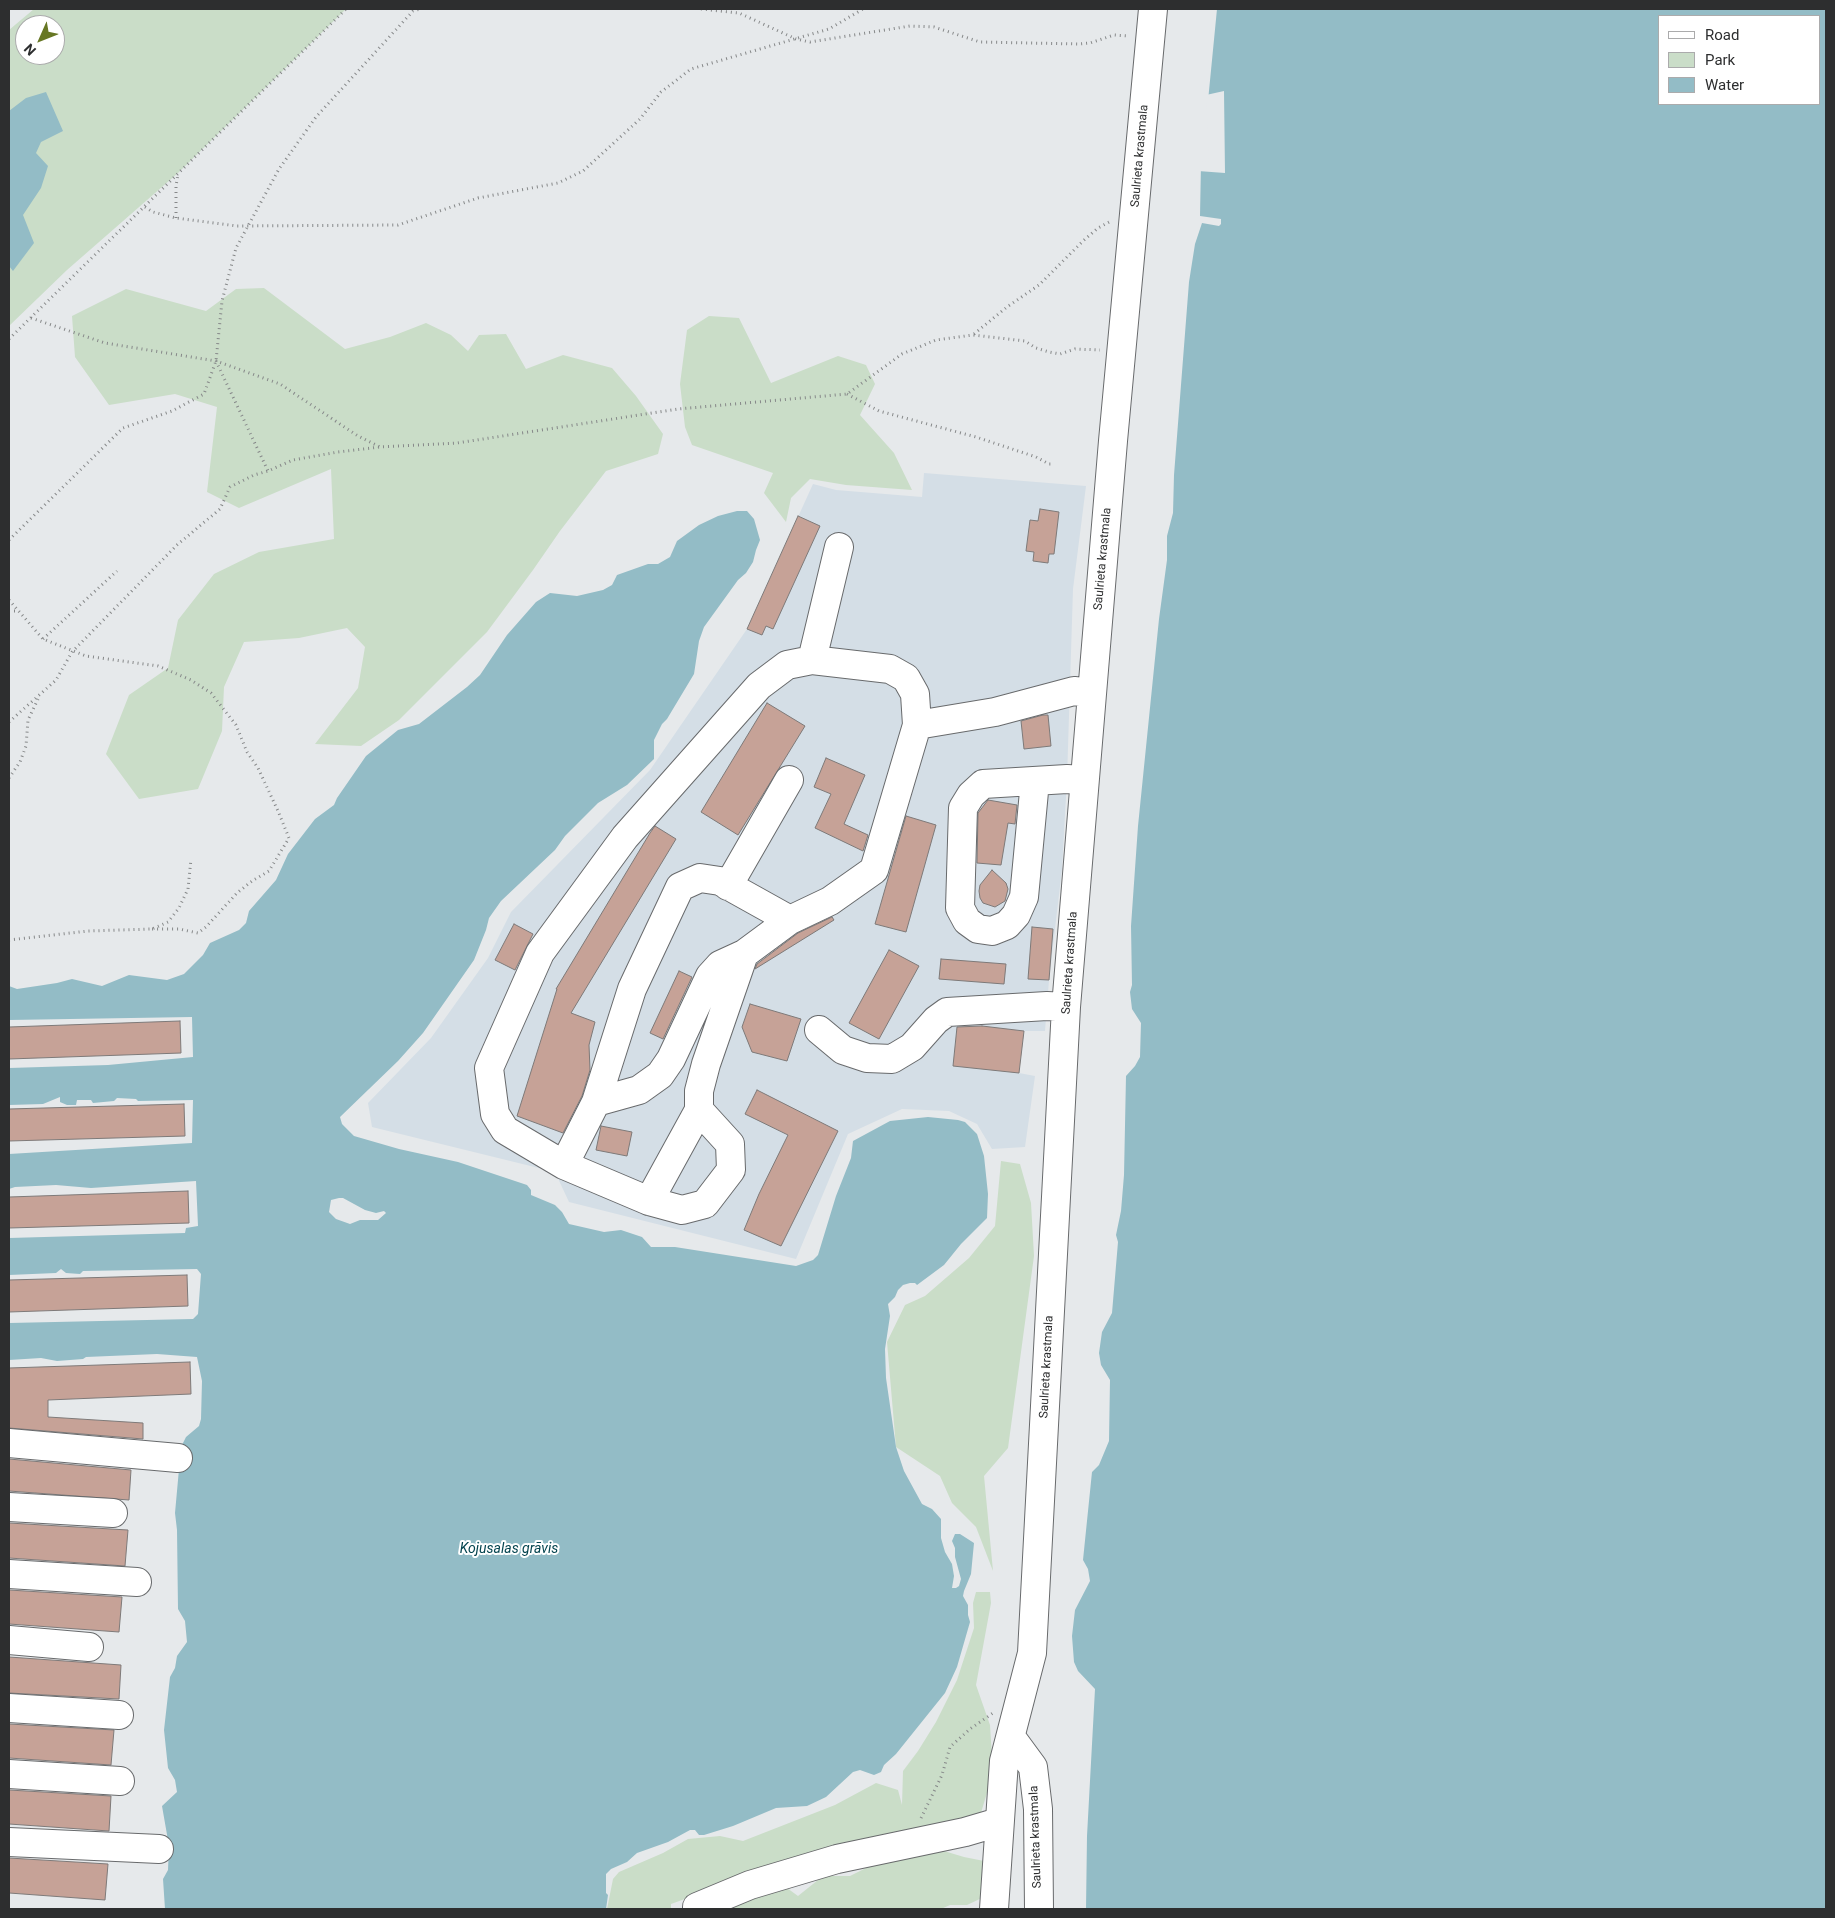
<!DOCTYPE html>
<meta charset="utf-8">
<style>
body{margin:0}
#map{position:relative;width:1835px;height:1918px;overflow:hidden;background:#e6e9eb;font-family:Roboto,sans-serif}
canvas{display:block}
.frame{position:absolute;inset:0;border:10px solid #2d2e2f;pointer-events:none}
.legend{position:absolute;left:1658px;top:15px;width:162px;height:90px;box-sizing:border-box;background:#fff;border:1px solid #ababac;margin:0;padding:6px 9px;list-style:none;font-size:15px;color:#2d2e2f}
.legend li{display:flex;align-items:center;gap:10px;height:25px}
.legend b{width:25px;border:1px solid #ababac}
.north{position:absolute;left:15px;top:15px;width:50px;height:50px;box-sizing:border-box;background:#fff;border:1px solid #ababac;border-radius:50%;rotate:226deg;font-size:14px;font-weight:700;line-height:20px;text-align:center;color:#2d2e2f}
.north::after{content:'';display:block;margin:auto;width:18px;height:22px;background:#677724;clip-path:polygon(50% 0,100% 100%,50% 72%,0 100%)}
</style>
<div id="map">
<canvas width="1835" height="1918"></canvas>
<div class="frame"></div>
<ul class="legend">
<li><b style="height:6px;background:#fff"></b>Road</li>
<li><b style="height:14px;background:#caddc8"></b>Park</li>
<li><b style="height:14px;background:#93bcc6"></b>Water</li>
</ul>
<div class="north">N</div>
</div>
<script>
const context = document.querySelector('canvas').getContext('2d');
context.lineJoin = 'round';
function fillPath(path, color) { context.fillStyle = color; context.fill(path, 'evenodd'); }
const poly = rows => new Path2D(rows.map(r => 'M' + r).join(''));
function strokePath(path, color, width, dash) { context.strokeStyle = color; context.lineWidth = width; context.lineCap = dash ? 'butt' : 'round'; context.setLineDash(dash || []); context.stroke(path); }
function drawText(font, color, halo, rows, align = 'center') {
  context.font = font + ' Roboto,sans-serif'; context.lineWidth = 4; context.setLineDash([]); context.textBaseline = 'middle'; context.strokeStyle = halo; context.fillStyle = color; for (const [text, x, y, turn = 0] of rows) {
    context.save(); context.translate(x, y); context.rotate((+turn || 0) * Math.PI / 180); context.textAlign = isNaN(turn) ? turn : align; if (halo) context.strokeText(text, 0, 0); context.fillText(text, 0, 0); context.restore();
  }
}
fillPath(poly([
 [924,473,1086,486,1073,589,1067,779,1062,869,1049,980,1045,1031,1024,1031,1019,1073,1035,1076,1025,1147,992,1149,977,1124,949,1111,902,1109,848,1134,796,1259,569,1202,555,1172,372,1127,368,1103,431,1038,488,958,511,912,650,770,747,629,813,484,836,490,922,497]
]), '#d4dee6');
fillPath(poly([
 [34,9,346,9,178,173,67,270,9,326,9,30],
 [25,25,55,25,55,55,25,55],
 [264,288,345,349,390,337,426,323,451,335,468,351,479,335,506,334,526,369,563,355,612,368,636,396,663,434,658,454,606,471,560,531,533,570,487,632,399,720,361,746,315,744,358,688,365,647,347,628,299,638,244,642,224,687,222,731,198,789,139,799,106,754,129,695,168,668,178,620,214,574,259,552,334,539,331,469,239,508,207,492,217,407,175,394,109,405,75,357,72,316,126,289,206,311,236,289],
 [709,316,739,318,771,383,838,356,866,365,875,384,860,415,894,453,912,490,846,485,810,479,791,498,786,522,764,493,773,473,692,445,685,427,680,384,687,330],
 [1001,1161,1020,1164,1031,1203,1034,1256,1008,1448,984,1476,993,1571,976,1527,952,1503,940,1476,896,1447,887,1342,905,1305,925,1296,969,1258,995,1226],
 [976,1592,990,1592,991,1603,976,1685,990,1725,993,1773,980,1816,707,1891,671,1904,671,1909,607,1909,613,1879,619,1872,663,1853,688,1839,720,1836,743,1841,835,1805,876,1783,898,1790,902,1805,903,1771,918,1751,936,1722,957,1680,974,1628,973,1603],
 [944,1851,964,1857,989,1862,984,1897,967,1905,950,1905,941,1909,716,1909,787,1888,798,1896,823,1876,850,1876,870,1866,905,1853]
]), '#caddc8');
fillPath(poly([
 [1217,9,1826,9,1826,1909,1086,1909,1087,1836,1095,1689,1078,1671,1074,1662,1072,1636,1075,1610,1090,1581,1088,1569,1083,1560,1092,1472,1099,1465,1109,1441,1110,1380,1101,1365,1099,1353,1102,1332,1112,1313,1118,1242,1116,1235,1121,1211,1124,1175,1126,1076,1135,1066,1140,1057,1141,1023,1132,1009,1130,992,1132,985,1131,926,1138,826,1159,619,1167,560,1167,536,1173,513,1174,475,1189,282,1195,244,1202,223,1219,226,1221,224,1221,219,1200,216,1201,164,1211,164,1208,101],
 [1659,16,1819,16,1819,104,1659,104],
 [46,92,63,131,41,142,36,153,48,166,41,188,23,215,34,243,13,271,9,266,9,111,26,98],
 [737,511,747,511,754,519,760,540,756,550,753,562,746,573,738,580,704,627,699,641,694,674,667,719,662,724,654,740,654,759,627,785,598,803,565,836,555,850,501,901,489,918,486,930,474,960,423,1033,398,1061,340,1117,342,1124,354,1136,399,1149,458,1162,527,1185,531,1190,531,1195,555,1205,562,1212,569,1224,604,1232,621,1230,642,1237,651,1247,675,1247,796,1266,813,1260,818,1255,836,1196,851,1158,853,1141,890,1121,928,1117,958,1120,965,1122,977,1134,984,1156,988,1194,987,1218,961,1244,944,1265,917,1285,915,1283,910,1283,903,1285,898,1290,895,1297,888,1304,890,1316,885,1349,886,1378,896,1447,904,1471,922,1504,932,1509,941,1519,941,1538,945,1552,952,1564,954,1576,952,1588,956,1588,959,1586,961,1579,955,1557,955,1548,952,1541,955,1534,960,1534,974,1543,971,1574,964,1591,963,1596,968,1605,968,1615,970,1622,957,1667,945,1693,896,1754,884,1765,881,1772,874,1775,860,1770,853,1772,826,1797,807,1806,776,1808,733,1826,704,1835,699,1835,695,1830,690,1830,668,1842,637,1853,627,1862,611,1869,606,1874,606,1893,608,1895,606,1909,165,1909,163,1879,168,1870,169,1846,162,1806,177,1792,175,1780,168,1768,164,1730,170,1677,175,1668,177,1656,187,1642,185,1621,178,1609,177,1530,175,1513,181,1447,186,1437,199,1426,201,1419,202,1381,197,1357,157,1354,86,1357,83,1359,57,1361,41,1358,9,1360,9,1323,193,1319,198,1314,201,1274,197,1269,83,1271,80,1274,66,1273,61,1269,56,1273,9,1275,9,1238,185,1233,186,1228,198,1226,196,1181,91,1188,56,1185,15,1187,9,1189,9,1154,192,1143,193,1100,138,1101,136,1099,117,1098,114,1101,93,1103,91,1100,77,1100,76,1105,67,1105,60,1102,60,1097,43,1104,9,1105,9,1068,108,1065,193,1057,192,1017,9,1020,9,986,17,989,57,983,72,979,102,986,129,975,167,980,184,974,203,955,210,943,239,930,246,923,249,911,276,880,288,854,315,819,334,805,337,798,366,756,398,730,419,724,467,687,480,675,507,635,536,602,550,593,577,596,603,590,612,585,617,575,648,564,658,564,670,557,677,541,699,525,718,516],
 [339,1198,343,1198,365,1210,376,1213,384,1211,386,1213,378,1220,360,1220,350,1224,336,1219,329,1212,331,1200]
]), '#93bcc6');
fillPath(poly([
 [1224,91,1225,173,1198,171,1199,162,1209,161,1206,95]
]), '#e6e9eb');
const building = poly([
 [1040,509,1059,512,1054,554,1049,554,1048,563,1033,561,1034,552,1026,551,1030,520,1038,521,1040,509],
 [798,516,820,526,773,629,766,626,762,635,747,629,798,516],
 [767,703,805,726,738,835,701,812,767,703],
 [1043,715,1048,715,1051,746,1024,749,1021,721,1043,715],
 [826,758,865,775,844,824,868,835,863,851,815,828,831,794,814,787,826,758],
 [988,800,1017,805,1015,824,1008,823,1001,865,977,863,978,813,988,800],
 [906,816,936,825,906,932,875,924,906,816],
 [655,826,676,839,571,1013,595,1022,589,1045,590,1070,582,1096,563,1133,517,1116,557,989,556,989,650,833,655,826],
 [992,870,1006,883,1008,889,1005,901,995,907,983,903,980,898,979,891,980,885,992,870],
 [832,917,834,920,755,969,757,964,798,933,832,917],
 [514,924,533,934,515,970,495,960,514,924],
 [1032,927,1053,929,1049,980,1028,979,1032,927],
 [889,950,919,966,879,1039,849,1023,889,950],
 [941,959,1006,964,1004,984,939,979,941,959],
 [679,971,692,977,663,1039,650,1033,679,971],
 [750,1004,801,1019,787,1061,752,1052,742,1027,750,1004],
 [180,1021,181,1053,9,1059,9,1027,180,1021],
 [982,1026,1024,1031,1019,1073,953,1066,957,1027,982,1026],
 [757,1090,838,1131,781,1246,744,1230,759,1194,788,1135,745,1114,757,1090],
 [184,1104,185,1136,9,1141,9,1109,184,1104],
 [601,1126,632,1132,627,1156,596,1150,601,1126],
 [188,1191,189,1223,9,1228,9,1197,188,1191],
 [187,1275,188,1306,9,1312,9,1280,187,1275],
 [190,1362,191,1394,48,1400,48,1417,143,1423,143,1439,9,1428,9,1368,190,1362],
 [9,1459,131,1470,129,1500,9,1491,9,1459],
 [9,1523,128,1530,125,1566,9,1558,9,1523],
 [9,1590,122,1597,119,1632,9,1624,9,1590],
 [9,1657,121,1665,119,1699,9,1693,9,1657],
 [9,1724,114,1730,111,1765,9,1758,9,1724],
 [9,1790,111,1796,109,1831,9,1824,9,1790],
 [9,1858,108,1864,105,1900,9,1893,9,1858]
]);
fillPath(building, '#c6a297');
strokePath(building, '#7e7a79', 1);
const minor = poly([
 [812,660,839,547],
 [917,725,915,694,906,678,890,669,812,660,787,665,759,686,625,837,540,953,489,1068,495,1114,505,1130,564,1165,649,1201,682,1210,705,1204,731,1170,730,1144,699,1110,699,1091,706,1064,744,954,790,920,830,901,874,870,917,725,995,712,1074,691,1092,693],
 [1035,781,1024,897,1016,915,1007,925,992,931,978,929,967,921,960,908,963,808,971,795,983,784,1067,779,1084,780],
 [728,886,789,780],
 [819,1030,843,1050,867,1058,892,1059,912,1047,936,1020,947,1012,1047,1006,1066,1007],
 [596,1102,639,1090,660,1075,671,1059,710,976,720,965,744,954],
 [564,1165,596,1102,632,989,680,887,700,878,720,881,790,920],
 [649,1201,699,1110],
 [9,1443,178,1458],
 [9,1507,113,1513],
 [9,1574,137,1582],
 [9,1640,89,1647],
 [9,1708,119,1715],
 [1011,1737,1033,1767,1038,1809,1039,1909],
 [9,1774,120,1781],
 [9,1842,159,1849],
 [697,1909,697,1907,750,1885,837,1859,965,1832,999,1822],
 [994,1909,1004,1761,1032,1653,1066,1007,1113,441,1153,9]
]);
strokePath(minor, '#686a6c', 30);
strokePath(poly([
 [701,9,739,13,796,39,810,42,910,26,934,27,980,42,1079,44,1090,43,1114,35,1129,36],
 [145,207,153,212,176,218,237,226,398,225,478,198,558,183,583,171,640,119,661,92,691,69,829,29,863,9],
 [176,218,176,186,178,174],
 [31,318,105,343,216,361,280,384,358,436,380,447],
 [974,334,1007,307,1039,285,1083,241,1098,228,1111,221],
 [9,339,346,9],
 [216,361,268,471,293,460,338,452,380,447,457,443,678,409,847,394,902,354,936,340,973,335,1025,341,1036,348,1049,352,1060,354,1075,349,1100,350],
 [847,394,879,411,976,437,1036,457,1049,464,1054,464],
 [9,540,123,428,172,411,204,394,216,361,222,301,236,248,279,169,316,117,413,11,420,9],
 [9,600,43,639,86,656,158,666,191,680,211,693,236,725,247,752,258,768,278,811,289,838,269,871,252,881,237,893,206,927,198,933,179,929,152,929],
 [9,611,18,611],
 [43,639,117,571],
 [9,722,56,680,72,652,177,545,220,509,230,487,254,475,268,471],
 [9,778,20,762,26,746,28,720,38,699],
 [9,940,88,931,152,929,168,922,179,908,188,889,191,859],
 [921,1818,942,1775,950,1747,970,1729,993,1713]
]), '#868889', 3, [1, 4]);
strokePath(minor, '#fff', 28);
drawText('12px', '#2d2e2f', '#fff', [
 ["Saulrieta krastmala",1140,156,-85],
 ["Saulrieta krastmala",1103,559,-85],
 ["Saulrieta krastmala",1070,963,-86],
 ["Saulrieta krastmala",1047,1367,-87],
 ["Saulrieta krastmala",1036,1837,-92]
]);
drawText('italic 14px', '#04444f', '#fff', [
 ["Kojusalas grāvis",509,1549]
]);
</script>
